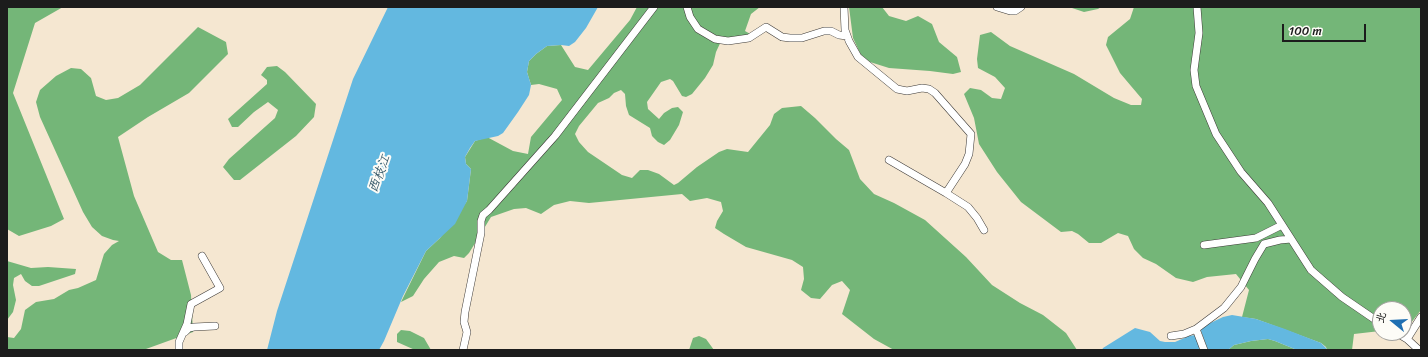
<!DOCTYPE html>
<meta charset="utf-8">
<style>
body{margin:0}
#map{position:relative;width:1428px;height:357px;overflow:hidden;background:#f5e7d1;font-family:Sriracha,"LXGW WenKai TC",sans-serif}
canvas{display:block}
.frame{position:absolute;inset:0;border:8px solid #1c1c1c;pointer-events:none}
.north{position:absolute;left:1372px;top:301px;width:40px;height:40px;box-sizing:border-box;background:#fdfcf7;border:1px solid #a3a29f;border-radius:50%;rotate:288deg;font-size:11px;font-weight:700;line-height:16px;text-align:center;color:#1c1c1c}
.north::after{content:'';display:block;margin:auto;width:14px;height:18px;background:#1f6fb2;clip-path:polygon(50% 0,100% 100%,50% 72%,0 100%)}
.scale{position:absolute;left:1282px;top:24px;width:84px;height:18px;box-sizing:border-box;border:2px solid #1c1c1c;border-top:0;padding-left:5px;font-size:12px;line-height:14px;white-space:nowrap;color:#1c1c1c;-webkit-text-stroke:3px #fdfcf7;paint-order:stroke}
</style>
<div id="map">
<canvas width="1428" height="357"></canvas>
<div class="frame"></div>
<div class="north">北</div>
<div class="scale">100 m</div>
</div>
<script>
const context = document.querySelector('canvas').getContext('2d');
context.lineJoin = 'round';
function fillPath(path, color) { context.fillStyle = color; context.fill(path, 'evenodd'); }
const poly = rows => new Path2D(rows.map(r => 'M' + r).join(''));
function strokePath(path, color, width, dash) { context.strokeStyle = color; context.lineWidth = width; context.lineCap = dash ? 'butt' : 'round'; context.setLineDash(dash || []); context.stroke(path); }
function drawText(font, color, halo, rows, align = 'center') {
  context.font = font + ' Sriracha,"LXGW WenKai TC",sans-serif'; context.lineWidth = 4; context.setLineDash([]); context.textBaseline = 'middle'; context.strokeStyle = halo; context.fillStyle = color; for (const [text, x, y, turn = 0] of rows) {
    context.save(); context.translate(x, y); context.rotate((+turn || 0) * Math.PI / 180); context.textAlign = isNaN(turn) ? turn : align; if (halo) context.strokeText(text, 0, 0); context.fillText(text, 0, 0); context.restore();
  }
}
fillPath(poly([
 [7,7,63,7,35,23,13,93,64,219,51,226,19,236,7,229],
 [637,7,760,7,751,14,745,31,752,35,730,38,723,37,716,52,713,65,705,78,692,94,686,97,682,96,673,81,670,79,661,82,647,102,648,109,659,119,664,113,672,108,678,107,683,112,679,125,670,140,664,145,658,142,652,136,650,128,629,115,626,106,625,94,621,90,614,93,609,98,598,103,579,126,575,134,579,142,588,152,622,175,632,178,640,170,648,170,659,174,674,185,678,183,697,167,719,152,727,149,748,152,770,125,774,114,782,108,801,106,815,118,836,139,849,150,860,179,874,194,894,203,925,220,966,257,992,285,1020,303,1043,315,1066,333,1077,350,894,350,874,339,842,314,850,290,842,281,832,285,820,299,811,298,801,290,804,279,803,267,792,260,746,247,724,234,715,228,717,221,723,211,721,202,707,198,690,201,682,194,589,203,570,201,554,205,541,214,526,208,514,209,491,217,469,253,464,258,454,256,439,262,424,279,413,296,401,302,426,251,440,238,467,201,471,169,466,164,465,157,475,141,487,137,513,151,528,154,531,137,562,100,557,89,539,84,531,85,527,72,529,61,536,54,547,46,561,45,575,67,588,70,630,20],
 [849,7,882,7,889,16,906,21,918,16,932,24,939,42,957,57,961,72,953,74,930,71,889,68,870,62,861,55,853,38],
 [1069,7,1101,7,1098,9,1084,12],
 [1134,7,1421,7,1421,310,1407,328,1404,328,1404,309,1380,309,1380,331,1354,334,1352,350,1327,350,1326,347,1321,343,1256,319,1242,317,1249,290,1236,274,1207,277,1193,282,1176,278,1156,264,1143,258,1134,249,1128,236,1118,233,1101,243,1089,243,1078,234,1072,231,1061,232,1021,202,997,172,979,144,974,118,964,94,970,88,981,90,992,98,1001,99,1005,88,995,77,978,68,977,59,980,35,991,32,1010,46,1074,74,1114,98,1131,105,1141,105,1142,99,1120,73,1106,45,1108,37,1130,19],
 [198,27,226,42,228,54,189,93,148,117,118,137,134,196,158,252,171,260,182,260,191,295,193,332,146,349,146,350,7,350,7,337,14,338,21,329,25,310,36,302,54,299,69,290,78,288,96,280,104,254,112,245,119,241,113,240,102,236,92,227,83,212,40,117,36,102,40,90,56,76,71,68,81,69,91,78,96,96,106,100,118,98,140,85],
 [277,66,285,72,316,104,314,117,296,136,240,180,234,180,223,167,229,159,275,118,278,110,268,102,254,112,238,127,232,127,228,119,267,84,267,80,261,75,267,67],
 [7,261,31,268,48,267,76,269,75,274,39,286,32,286,25,281,21,274,14,278,13,285,16,300,13,312,7,320],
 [401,330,410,331,424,338,431,350,415,350,397,342,397,334],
 [699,336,706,339,714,350,689,350,693,338],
 [1268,339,1275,341,1297,350,1228,350,1234,345,1251,341]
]), '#74b678');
fillPath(poly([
 [388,7,598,7,586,28,575,42,569,46,561,45,547,46,536,54,529,61,527,72,531,85,529,95,518,112,503,133,498,136,475,141,470,148,465,157,466,164,471,169,467,201,455,224,426,251,403,296,384,341,379,350,267,350,277,311,353,79],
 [1232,315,1256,319,1285,329,1321,343,1326,348,1327,350,1297,350,1275,341,1268,339,1251,341,1234,345,1228,350,1208,350,1201,331,1202,327,1223,317],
 [1135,328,1150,332,1160,341,1165,342,1175,342,1189,336,1195,335,1201,350,1102,350,1103,348]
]), '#63b8e0');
const minor = poly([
 [687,7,690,17,698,29,715,39,728,41,749,38,766,27,782,37,790,38,802,38,824,31,831,31,839,35,847,36],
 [844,7,845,30,849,41,858,57,897,89,907,91,922,88,929,89,935,93,971,134,969,154,965,164,946,193],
 [997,7,1010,11,1015,11,1021,7],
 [1197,7,1199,33,1194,70,1196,86,1216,134,1241,172,1268,203,1311,270,1342,297,1380,323],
 [889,160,946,193,968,207,977,218,984,230],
 [1204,245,1256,238,1282,225],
 [1196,329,1204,350],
 [185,332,189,328,194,327,215,326],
 [1397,333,1407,339],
 [1171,336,1184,334,1196,329,1224,308,1241,287,1255,259,1264,244,1280,240,1291,239],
 [179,350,179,342,187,324,191,304,220,288,202,256],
 [463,350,467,332,464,322,465,312,481,233,481,221,483,215,489,210,555,136,654,7],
 [1419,350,1407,339,1421,317]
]);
strokePath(minor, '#3d3a37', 8);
strokePath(minor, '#fff', 7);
drawText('italic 13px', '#385a6a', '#fdfcf7', [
 ["西枝江",380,174,-69]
]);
</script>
